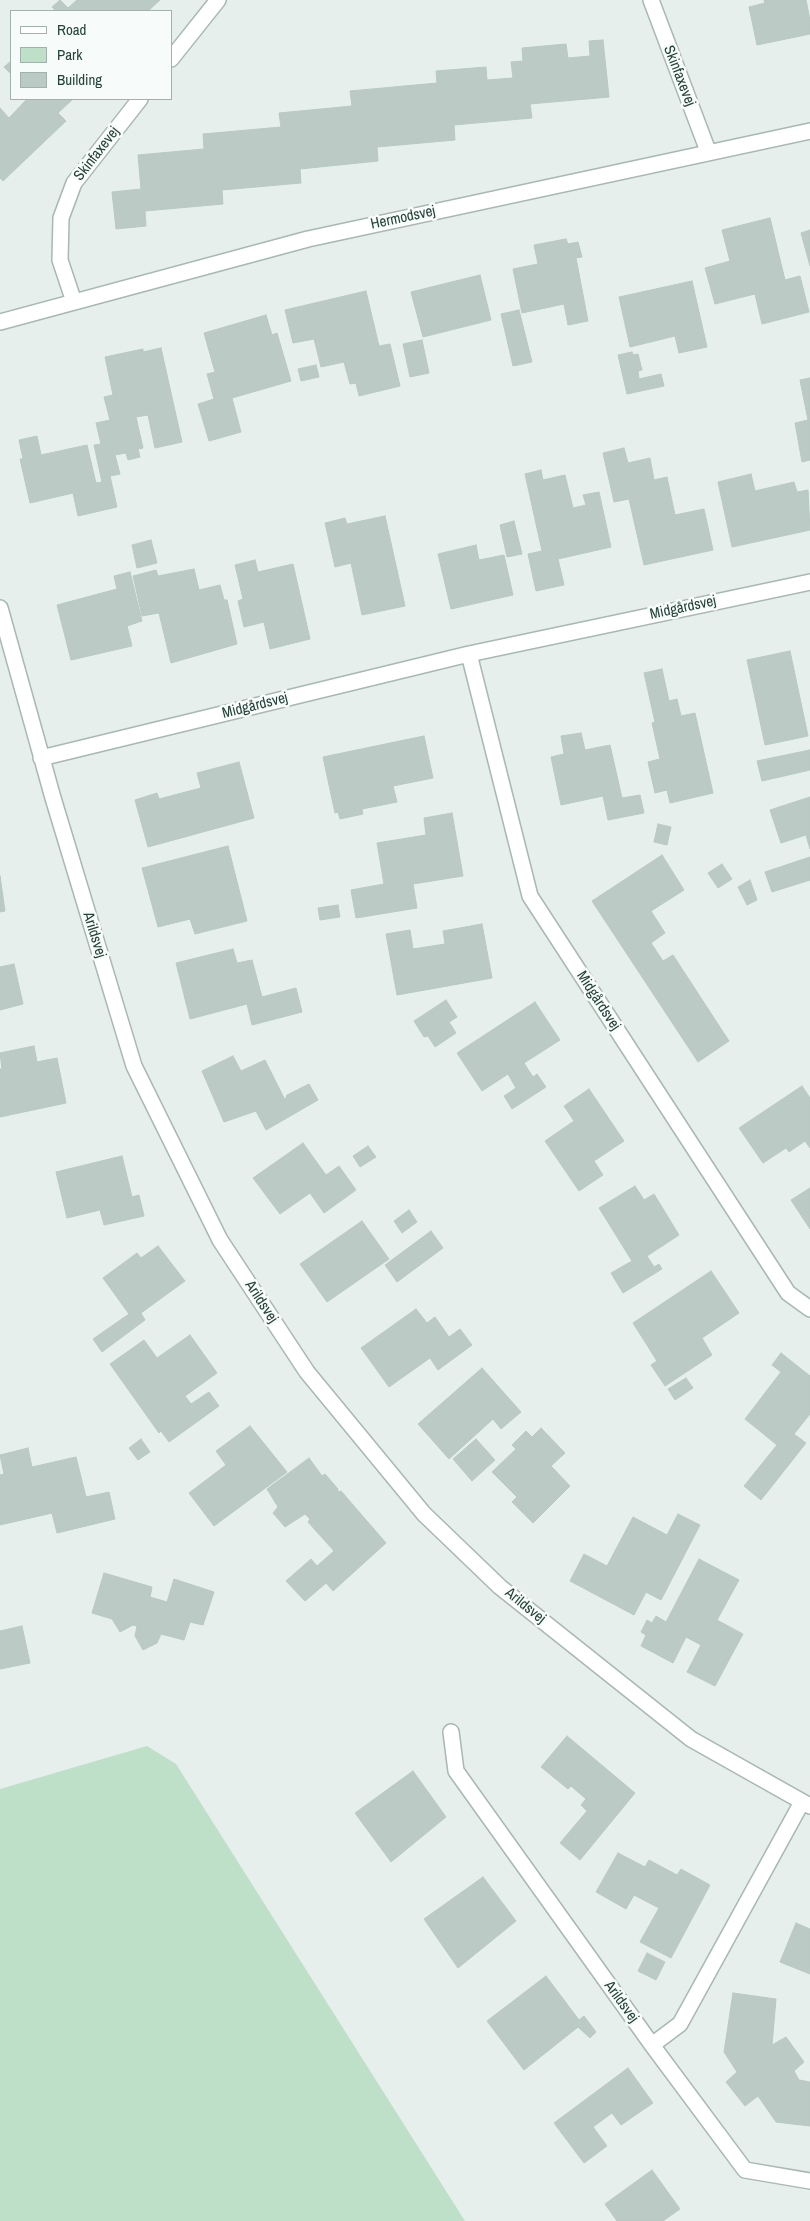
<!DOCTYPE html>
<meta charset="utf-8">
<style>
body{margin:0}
#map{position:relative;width:810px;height:2221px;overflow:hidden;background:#e6efeb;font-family:"Archivo Narrow",sans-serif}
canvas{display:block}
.legend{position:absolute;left:10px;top:10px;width:162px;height:90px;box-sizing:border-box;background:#f7fbf9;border:1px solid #a3b1ad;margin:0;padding:6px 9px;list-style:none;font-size:15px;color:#24423a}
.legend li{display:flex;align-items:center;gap:10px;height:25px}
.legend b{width:25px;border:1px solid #a3b1ad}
</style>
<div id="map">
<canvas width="810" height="2221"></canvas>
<ul class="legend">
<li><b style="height:6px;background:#fff"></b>Road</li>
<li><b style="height:14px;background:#bfe0c8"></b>Park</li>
<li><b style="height:14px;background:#bbcac4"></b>Building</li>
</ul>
</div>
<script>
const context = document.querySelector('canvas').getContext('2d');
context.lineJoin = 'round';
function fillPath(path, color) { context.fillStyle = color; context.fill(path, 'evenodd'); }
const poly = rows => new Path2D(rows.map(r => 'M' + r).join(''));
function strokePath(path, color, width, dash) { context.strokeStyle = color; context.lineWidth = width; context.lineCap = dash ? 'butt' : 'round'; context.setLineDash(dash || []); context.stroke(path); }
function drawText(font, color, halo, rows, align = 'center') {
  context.font = font + ' "Archivo Narrow",sans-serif'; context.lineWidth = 5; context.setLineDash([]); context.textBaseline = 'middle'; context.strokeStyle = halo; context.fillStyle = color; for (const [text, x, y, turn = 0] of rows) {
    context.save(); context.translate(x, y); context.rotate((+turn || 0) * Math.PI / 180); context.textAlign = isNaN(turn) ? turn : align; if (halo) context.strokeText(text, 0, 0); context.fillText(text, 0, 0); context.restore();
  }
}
fillPath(poly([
 [147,1746,176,1764,465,2221,0,2221,0,1789]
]), '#bfe0c8');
const building = poly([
 [60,0,68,8,77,0,160,0,148,11,56,11,52,7,60,0],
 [764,0,806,0,810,20,810,34,757,45,749,7,765,3,764,0],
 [603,40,609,97,530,104,532,118,454,125,455,140,377,147,378,161,300,169,301,183,222,190,223,204,145,211,146,226,116,229,112,192,141,189,138,155,204,149,203,134,281,127,279,113,352,106,350,91,437,83,436,71,486,67,487,80,513,78,511,62,523,61,522,48,566,44,568,58,590,56,589,41,603,40],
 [11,61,11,74,4,67,11,61],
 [27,99,73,99,58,113,66,121,3,181,0,178,0,108,9,118,27,99],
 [770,218,785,280,800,276,809,312,762,324,755,294,715,304,705,268,730,261,722,230,770,218],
 [810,230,810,266,801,233,810,230],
 [566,239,568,244,578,242,582,257,576,258,588,321,568,325,564,304,522,313,513,269,538,264,534,245,566,239],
 [480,275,491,320,423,337,411,292,480,275],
 [692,281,707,347,679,353,675,336,630,347,619,297,692,281],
 [366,291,379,346,390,344,400,386,359,396,356,383,350,384,344,362,321,367,314,339,293,343,285,310,366,291],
 [519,310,532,362,513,366,501,314,519,310],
 [266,315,272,335,277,333,291,381,232,398,241,432,209,441,198,404,214,399,207,374,215,372,204,333,266,315],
 [422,340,429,373,410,377,403,344,422,340],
 [161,348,182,442,155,448,148,415,136,417,143,448,138,449,140,457,128,460,126,453,115,455,120,474,110,476,117,507,78,516,73,493,30,503,20,459,23,459,19,440,37,436,41,455,87,445,96,483,102,482,94,445,101,444,96,423,110,420,104,397,113,395,105,357,143,349,143,352,161,348],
 [632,352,633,355,638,354,642,370,638,371,639,379,661,374,664,386,627,394,618,355,632,352],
 [316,365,319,377,301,381,298,369,316,365],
 [810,378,810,460,802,462,795,423,808,420,800,380,810,378],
 [624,448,628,463,650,458,654,480,667,477,675,515,704,509,713,550,644,565,629,499,614,502,603,453,624,448],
 [541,470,543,480,565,475,573,508,586,505,583,495,599,492,611,547,558,559,564,585,536,591,528,554,542,551,525,474,541,470],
 [751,474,755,491,794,482,797,492,808,490,810,530,732,547,718,482,751,474],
 [385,516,405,606,362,615,351,563,335,567,325,523,345,518,347,524,385,516],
 [514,521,522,554,507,557,500,525,514,521],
 [151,540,157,563,137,568,132,545,151,540],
 [476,545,479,560,504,555,513,595,451,609,438,554,476,545],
 [255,560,258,572,293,564,310,639,270,649,264,622,244,627,238,601,243,599,235,565,255,560],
 [194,569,199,590,220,585,224,600,227,600,237,644,171,663,159,613,142,616,133,576,156,570,158,576,194,569],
 [130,572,142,621,127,626,132,646,71,660,57,605,117,589,114,576,130,572],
 [790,651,808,736,765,745,747,660,790,651],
 [662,669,669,701,677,699,681,716,695,713,713,793,670,803,667,790,655,793,648,762,660,759,652,723,655,722,644,673,662,669],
 [581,733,585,750,610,745,622,798,640,795,644,813,608,820,603,796,561,805,551,757,564,754,561,736,581,733],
 [424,736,433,778,393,786,397,802,362,809,363,814,340,819,338,812,335,813,323,757,424,736],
 [810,750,810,770,762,781,757,761,810,750],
 [239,762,254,818,148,847,135,800,157,793,159,799,201,788,197,773,239,762],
 [810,797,810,849,806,835,781,843,770,810,810,797],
 [452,813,463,876,413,884,417,908,356,918,351,890,384,884,377,843,426,835,424,818,452,813],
 [658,824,671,827,667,845,654,842,658,824],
 [228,846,247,921,195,934,190,919,158,927,142,868,228,846],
 [662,855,684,890,651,911,665,933,651,943,663,961,673,955,729,1041,698,1062,592,901,662,855],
 [810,857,810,880,772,892,765,872,810,857],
 [722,864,732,879,718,888,708,873,722,864],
 [0,876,5,911,0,912,0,876],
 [750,880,757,900,747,905,738,887,750,880],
 [338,905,340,917,320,920,318,908,338,905],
 [482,924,492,978,397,995,386,934,410,930,413,949,445,944,443,931,482,924],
 [233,949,237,963,252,960,262,997,296,988,302,1012,252,1025,247,1004,190,1019,176,963,233,949],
 [14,964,23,1004,0,1010,0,967,14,964],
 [446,1000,457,1017,449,1022,456,1033,435,1047,428,1036,424,1037,414,1021,446,1000],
 [535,1002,560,1040,524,1063,533,1077,537,1074,546,1087,512,1109,504,1096,516,1088,508,1074,482,1091,457,1053,535,1002],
 [34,1046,37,1062,57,1058,66,1103,0,1117,0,1069,2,1069,0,1053,34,1046],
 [233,1056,241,1071,265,1060,285,1100,287,1095,309,1084,318,1100,266,1130,256,1111,224,1122,202,1071,233,1056],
 [802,1086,810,1098,810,1148,805,1141,789,1152,786,1148,763,1163,739,1128,802,1086],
 [589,1089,624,1141,594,1161,603,1175,579,1191,545,1141,574,1121,564,1106,589,1089],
 [303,1143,326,1175,339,1166,356,1190,324,1213,310,1193,280,1214,253,1178,303,1143],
 [368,1146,376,1157,360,1167,353,1156,368,1146],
 [122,1156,132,1197,139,1195,144,1216,104,1225,100,1210,67,1218,56,1172,122,1156],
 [635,1186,644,1200,654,1194,679,1235,647,1256,654,1267,659,1264,662,1269,623,1293,611,1273,632,1261,599,1208,635,1186],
 [810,1188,810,1229,791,1200,810,1188],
 [409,1210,417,1222,402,1233,394,1221,409,1210],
 [362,1221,389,1259,327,1302,300,1264,362,1221],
 [431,1231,443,1248,397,1282,385,1265,431,1231],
 [158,1246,185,1281,141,1313,145,1320,102,1352,93,1339,129,1314,103,1278,137,1253,141,1258,158,1246],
 [711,1271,739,1313,702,1338,712,1355,665,1386,651,1365,657,1361,633,1323,711,1271],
 [416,1309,427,1323,435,1317,449,1337,460,1329,472,1345,438,1370,430,1358,389,1387,361,1348,416,1309],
 [190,1335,217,1373,185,1396,191,1404,209,1392,219,1406,169,1442,161,1431,159,1433,110,1364,144,1340,157,1358,190,1335],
 [781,1353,810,1376,810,1414,794,1434,806,1443,761,1500,744,1486,777,1445,745,1419,781,1372,772,1365,781,1353],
 [482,1368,521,1412,501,1429,493,1419,449,1459,418,1424,482,1368],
 [686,1378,693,1388,675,1400,668,1389,686,1378],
 [250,1426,287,1472,214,1526,189,1493,226,1465,216,1451,250,1426],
 [541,1428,565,1453,551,1466,570,1486,533,1523,512,1502,517,1497,492,1472,516,1449,512,1445,526,1431,532,1437,541,1428],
 [141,1439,150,1452,138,1460,129,1448,141,1439],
 [476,1439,495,1460,472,1481,453,1459,476,1439],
 [28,1448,32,1467,76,1457,86,1497,109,1492,115,1519,57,1533,52,1513,0,1525,0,1475,4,1474,0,1455,28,1448],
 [309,1458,322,1476,325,1474,338,1489,337,1492,341,1491,386,1543,333,1591,326,1583,305,1601,286,1581,311,1559,317,1566,334,1551,308,1522,310,1519,305,1514,285,1527,273,1513,278,1507,267,1489,309,1458],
 [678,1514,700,1525,661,1600,646,1592,634,1615,570,1581,584,1554,607,1566,633,1517,667,1535,678,1514],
 [699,1559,739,1580,717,1620,743,1634,715,1686,687,1672,701,1645,686,1637,673,1663,641,1646,646,1635,641,1632,647,1620,652,1623,656,1616,666,1622,699,1559],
 [104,1573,152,1587,150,1597,167,1602,174,1579,214,1592,203,1625,190,1622,184,1640,161,1634,157,1643,143,1650,135,1636,137,1626,133,1625,120,1632,112,1619,92,1613,104,1573],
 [22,1626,30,1663,0,1669,0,1631,22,1626],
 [567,1736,635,1793,580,1860,560,1843,587,1811,581,1805,586,1799,571,1786,568,1789,541,1767,567,1736],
 [413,1771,446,1817,391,1862,355,1813,413,1771],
 [618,1853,645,1867,649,1860,677,1875,681,1869,710,1885,671,1958,640,1942,659,1908,634,1895,626,1909,596,1892,618,1853],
 [483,1877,516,1921,458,1968,424,1919,483,1877],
 [796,1923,810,1929,810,1974,780,1962,796,1923],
 [647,1953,665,1962,656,1980,638,1971,647,1953],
 [546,1976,579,2020,584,2016,596,2032,590,2038,578,2027,524,2070,487,2021,546,1976],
 [733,1993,776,1999,772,2045,786,2037,804,2062,794,2071,799,2080,810,2082,810,2126,776,2122,758,2096,745,2106,726,2082,737,2072,724,2052,733,1993],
 [628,2068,653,2103,621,2125,612,2113,593,2127,607,2146,584,2163,554,2123,628,2068],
 [652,2170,680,2209,663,2221,617,2221,605,2204,652,2170]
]);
fillPath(building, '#bbcac4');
strokePath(building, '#b8c9c2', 1);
const minor = poly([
 [651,0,708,151],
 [171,59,218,0],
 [74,302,60,260,61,218,74,183,140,99],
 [0,322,308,239,810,131],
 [0,608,53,798,134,1066,220,1240,307,1372,424,1514,500,1587,691,1739,810,1806],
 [469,654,530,896,788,1293,810,1309],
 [41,758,469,654,810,582],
 [451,1732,456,1771,652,2045,745,2170,810,2181],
 [652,2045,680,2024,802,1802]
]);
strokePath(minor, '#a8b8b2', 18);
strokePath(minor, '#fff', 15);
drawText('15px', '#24423a', '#f7fbf9', [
 ["Skinfaxevej",679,76,69],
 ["Skinfaxevej",97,154,-52],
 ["Hermodsvej",403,218,-12],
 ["Midgårdsvej",683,608,-12],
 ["Midgårdsvej",255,706,-14],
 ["Arildsvej",94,935,73],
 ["Midgårdsvej",598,1001,57],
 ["Arildsvej",261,1302,57],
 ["Arildsvej",525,1606,39],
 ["Arildsvej",621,2002,54]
]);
</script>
